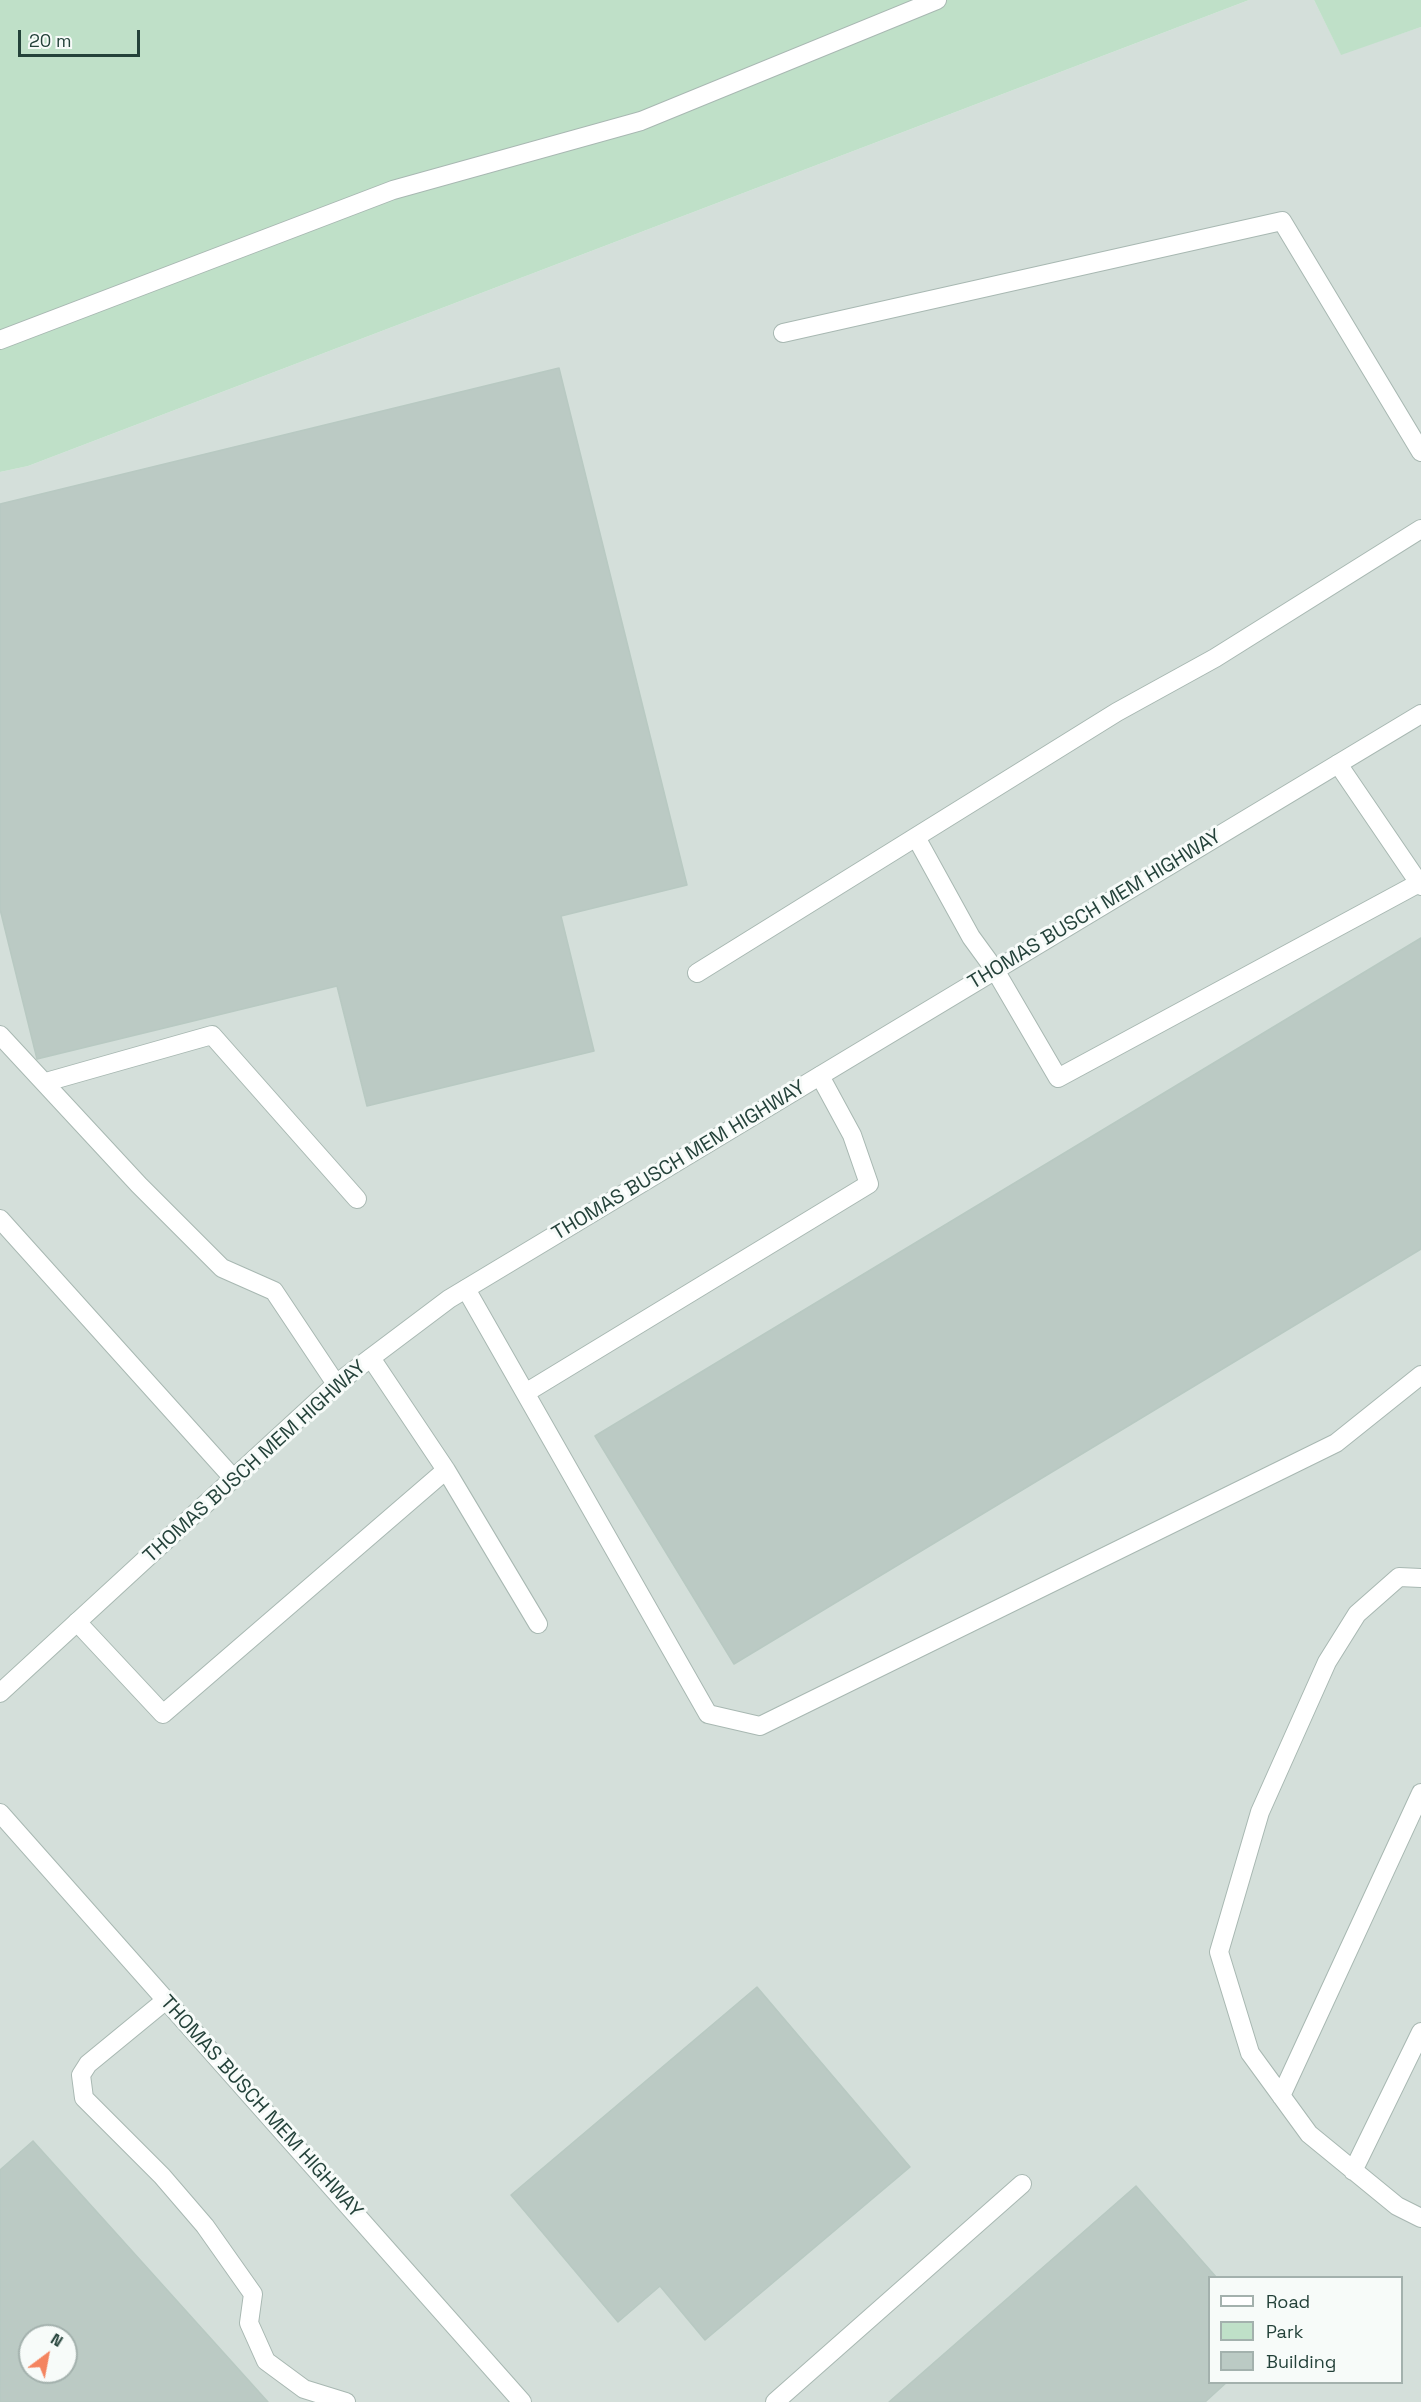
<!DOCTYPE html>
<style>
body{margin:0}
#map{position:relative;width:1421px;height:2402px;overflow:hidden;background:#e6efeb;font-family:"Space Grotesk",sans-serif}
canvas{display:block}
.legend{position:absolute;left:1208px;top:2276px;width:195px;height:108px;box-sizing:border-box;background:#f7fbf9;border:2px solid #a3b1ad;margin:0;padding:8px 10px;list-style:none;font-size:18px;color:#24423a}
.legend li{display:flex;align-items:center;gap:12px;height:30px}
.legend b{width:30px;border:2px solid #a3b1ad}
.north{position:absolute;left:18px;top:2324px;width:60px;height:60px;box-sizing:border-box;background:#f7fbf9;border:2px solid #a3b1ad;border-radius:50%;rotate:32deg;font-size:16px;font-weight:700;line-height:24px;text-align:center;color:#24423a}
.north::after{content:'';display:block;margin:auto;width:21px;height:27px;background:#f4845f;clip-path:polygon(50% 0,100% 100%,50% 72%,0 100%)}
.scale{position:absolute;left:18px;top:30px;width:122px;height:27px;box-sizing:border-box;border:3px solid #24423a;border-top:0;padding-left:8px;font-size:18px;line-height:21px;white-space:nowrap;color:#24423a;-webkit-text-stroke:4px #f7fbf9;paint-order:stroke}
</style>
<div id="map">
<canvas width="1421" height="2402"></canvas>
<ul class="legend">
<li><b style="height:8px;background:#fff"></b>Road</li>
<li><b style="height:16px;background:#bfe0c8"></b>Park</li>
<li><b style="height:16px;background:#bbcac4"></b>Building</li>
</ul>
<div class="north">N</div>
<div class="scale">20 m</div>
</div>
<script>
const context = document.querySelector('canvas').getContext('2d');
context.lineJoin = 'round';
function fillPath(path, color) { context.fillStyle = color; context.fill(path, 'evenodd'); }
const poly = rows => new Path2D(rows.map(r => 'M' + r).join(''));
function strokePath(path, color, width, dash) { context.strokeStyle = color; context.lineWidth = width; context.lineCap = dash ? 'butt' : 'round'; context.setLineDash(dash || []); context.stroke(path); }
function drawText(font, color, halo, rows, align = 'center') {
  context.font = font + ' "Space Grotesk",sans-serif'; context.lineWidth = 6; context.setLineDash([]); context.textBaseline = 'middle'; context.strokeStyle = halo; context.fillStyle = color; for (const [text, x, y, turn = 0] of rows) {
    context.save(); context.translate(x, y); context.rotate((+turn || 0) * Math.PI / 180); context.textAlign = isNaN(turn) ? turn : align; if (halo) context.strokeText(text, 0, 0); context.fillText(text, 0, 0); context.restore();
  }
}
fillPath(poly([
 [1249,0,1314,0,1341,54,1421,27,1421,2402,0,2402,0,472,28,466],
 [1210,2278,1402,2278,1402,2382,1210,2382],
 [30,2336,66,2336,66,2372,30,2372]
]), '#d4dfda');
fillPath(poly([
 [0,0,1249,0,28,466,0,472],
 [1314,0,1421,0,1421,27,1341,55]
]), '#bfe0c8');
const building = poly([
 [559,368,687,885,561,916,594,1051,367,1106,337,986,37,1059,0,909,0,504,559,368],
 [1421,938,1421,1249,734,1664,595,1436,1421,938],
 [757,1987,910,2167,705,2340,660,2286,618,2322,511,2195,757,1987],
 [33,2141,268,2402,0,2402,0,2170,33,2141],
 [30,2336,66,2336,66,2372,30,2372,30,2336],
 [1136,2186,1217,2278,1210,2278,1210,2382,1227,2382,1205,2402,889,2402,1136,2186]
]);
fillPath(building, '#bbcac4');
strokePath(building, '#b8c9c2', 1.5);
const service = poly([
 [783,333,1282,221,1421,452],
 [0,340,393,190,641,121,937,0],
 [1338,764,1421,886],
 [917,839,971,937,995,970,1058,1078,1419,883],
 [697,973,1117,712,1215,658,1421,529],
 [0,1035,139,1185,222,1268,274,1291,336,1384],
 [46,1082,212,1035,357,1199],
 [0,1219,233,1478],
 [466,1289,708,1714,760,1726,1336,1443,1421,1375],
 [527,1392,869,1184,852,1135,820,1076],
 [446,1470,538,1624],
 [1421,1578,1399,1577,1357,1614,1327,1662,1260,1812,1219,1952,1250,2053,1309,2134,1397,2206,1421,2218],
 [77,1622,163,1714,446,1470,371,1358],
 [166,2000,88,2064,81,2075,84,2098,162,2176,205,2226,253,2294,249,2323,266,2361,304,2389,346,2402],
 [1281,2096,1421,1793],
 [1353,2171,1421,2032],
 [775,2402,1022,2184]
]);
const minor = poly([
 [0,1693,336,1384,449,1299,1421,714],
 [0,1813,522,2402]
]);
strokePath(service, '#a8b8b2', 20);
strokePath(minor, '#a8b8b2', 20);
strokePath(service, '#fff', 18);
strokePath(minor, '#fff', 18);
drawText('20px', '#24423a', '#f7fbf9', [
 ["THOMAS BUSCH MEM HIGHWAY",1095,910,-31],
 ["THOMAS BUSCH MEM HIGHWAY",679,1161,-31],
 ["THOMAS BUSCH MEM HIGHWAY",255,1462,-42],
 ["THOMAS BUSCH MEM HIGHWAY",261,2107,48]
]);
</script>
